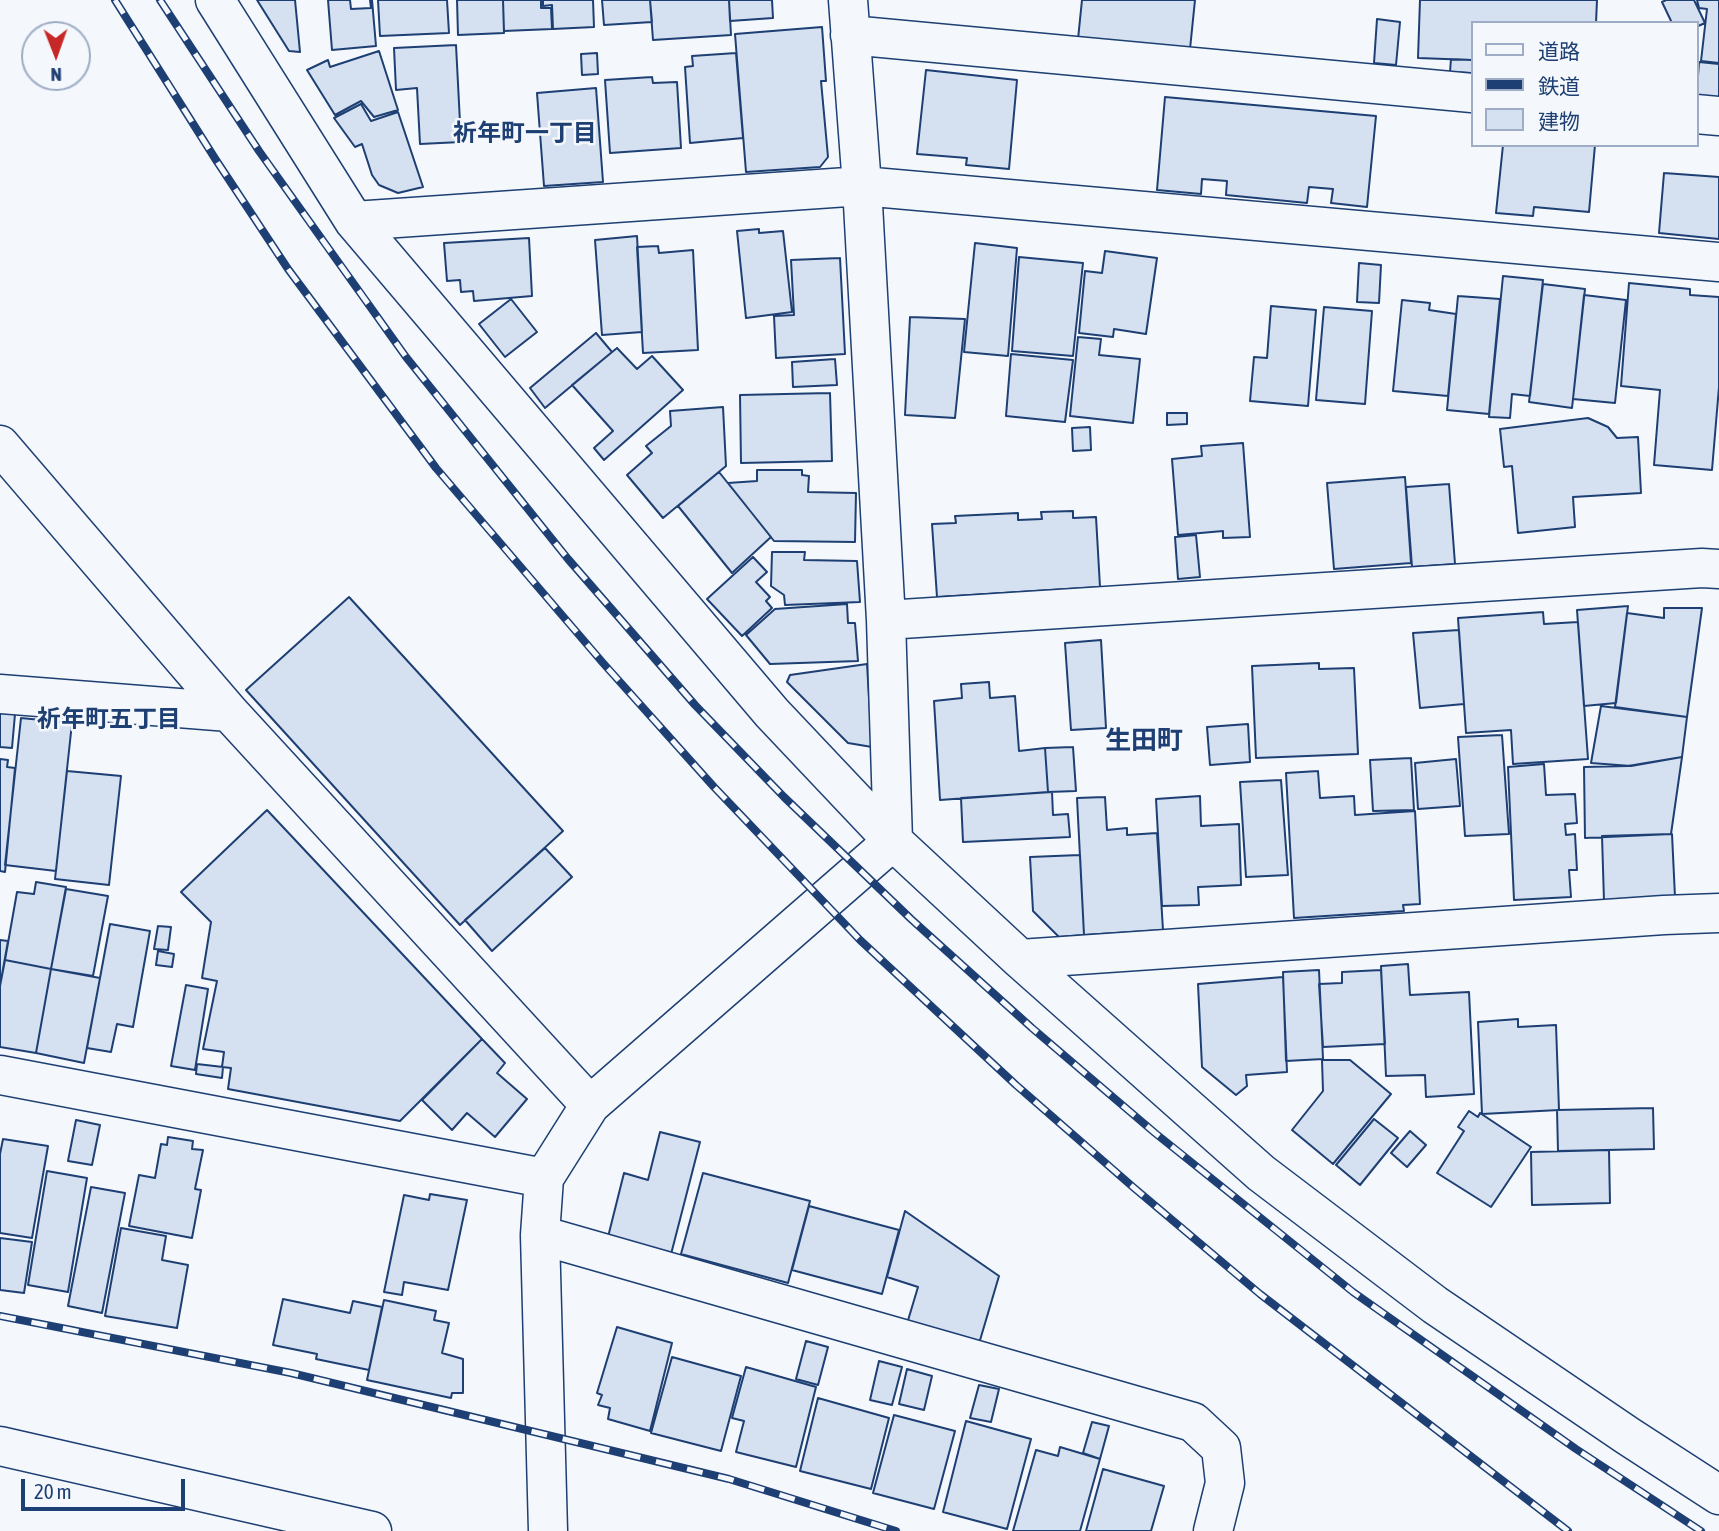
<!DOCTYPE html>
<meta charset="utf-8">
<style>
body{margin:0}
#map{position:relative;width:1719px;height:1531px;overflow:hidden;background:#f4f7fb;font-family:"Asap Condensed","Noto Sans JP",sans-serif}
canvas{display:block}
.legend{position:absolute;left:1471px;top:21px;width:228px;height:126px;box-sizing:border-box;background:#f4f7fb;border:2px solid #9eadc5;margin:0;padding:9px 12px;list-style:none;font-size:21px;color:#1d3f73}
.legend li{display:flex;align-items:center;gap:14px;height:35px}
.legend b{width:35px;border:2px solid #9eadc5}
.north{position:absolute;left:21px;top:21px;width:70px;height:70px;box-sizing:border-box;background:#f4f7fb;border:2px solid #9eadc5;border-radius:50%;rotate:179deg;font-size:19px;font-weight:700;line-height:28px;text-align:center;color:#1d3f73}
.north::after{content:'';display:block;margin:auto;width:24px;height:32px;background:#c62828;clip-path:polygon(50% 0,100% 100%,50% 72%,0 100%)}
.scale{position:absolute;left:21px;top:1479px;width:164px;height:32px;box-sizing:border-box;border:4px solid #1d3f73;border-top:0;padding-left:9px;font-size:21px;line-height:24px;white-space:nowrap;color:#1d3f73;-webkit-text-stroke:5px #f4f7fb;paint-order:stroke}
</style>
<div id="map">
<canvas width="1719" height="1531"></canvas>
<ul class="legend">
<li><b style="height:9px;background:#f4f7fb"></b>道路</li>
<li><b style="height:9px;background:#1d3f73"></b>鉄道</li>
<li><b style="height:19px;background:#d5e0f0"></b>建物</li>
</ul>
<div class="north">N</div>
<div class="scale">20 m</div>
</div>
<script>
const context = document.querySelector('canvas').getContext('2d');
context.lineJoin = 'round';
function fillPath(path, color) { context.fillStyle = color; context.fill(path, 'evenodd'); }
const poly = rows => new Path2D(rows.map(r => 'M' + r).join(''));
function strokePath(path, color, width, dash) { context.strokeStyle = color; context.lineWidth = width; context.lineCap = dash ? 'butt' : 'round'; context.setLineDash(dash || []); context.stroke(path); }
function drawText(font, color, halo, rows, align = 'center') {
  context.font = font + ' "Asap Condensed","Noto Sans JP",sans-serif'; context.lineWidth = 5; context.setLineDash([]); context.textBaseline = 'middle'; context.strokeStyle = halo; context.fillStyle = color; for (const [text, x, y, turn = 0] of rows) {
    context.save(); context.translate(x, y); context.rotate((+turn || 0) * Math.PI / 180); context.textAlign = isNaN(turn) ? turn : align; if (halo) context.strokeText(text, 0, 0); context.fillText(text, 0, 0); context.restore();
  }
}
const building = poly([
 [257,0,295,0,300,52,289,51,257,0],
 [328,0,350,0,351,9,371,8,370,0,372,0,376,46,332,50,328,0],
 [378,0,447,0,449,33,380,36,378,0],
 [457,0,503,0,504,33,458,35,457,0],
 [503,0,541,0,541,8,551,8,552,29,504,31,503,0],
 [543,0,593,0,594,27,553,29,552,5,543,6,543,0],
 [602,0,650,0,652,22,604,25,602,0],
 [650,0,729,0,731,35,653,40,650,0],
 [729,0,772,0,773,18,730,21,729,0],
 [1082,0,1195,0,1189,59,1077,49,1082,0],
 [1420,0,1597,0,1596,23,1472,23,1472,60,1418,58,1420,0],
 [1666,0,1694,0,1705,23,1696,27,1696,23,1672,23,1662,2,1666,0],
 [1697,0,1719,0,1719,63,1701,61,1707,9,1699,8,1697,0],
 [1377,19,1400,22,1396,65,1374,63,1377,19],
 [822,27,826,81,821,81,828,157,820,167,746,172,735,34,822,27],
 [456,45,461,142,420,144,417,88,396,90,394,48,456,45],
 [379,51,398,110,374,117,361,101,335,115,307,70,328,60,330,67,379,51],
 [597,53,598,74,582,75,581,54,597,53],
 [736,53,743,138,690,143,685,67,693,66,692,56,736,53],
 [1451,59,1472,60,1472,73,1450,72,1451,59],
 [1699,62,1719,64,1719,106,1696,104,1699,62],
 [926,70,1017,80,1009,169,966,165,967,158,917,154,926,70],
 [652,77,653,83,677,82,681,148,610,153,605,80,652,77],
 [596,88,603,182,544,186,537,93,596,88],
 [1165,97,1376,116,1367,207,1331,203,1333,189,1309,187,1307,203,1226,195,1227,181,1202,179,1201,194,1157,190,1165,97],
 [361,104,371,121,398,112,423,187,398,193,379,185,372,175,362,144,355,147,334,118,361,104],
 [1503,145,1595,145,1589,212,1534,207,1533,216,1496,213,1503,145],
 [1664,173,1719,177,1719,239,1659,233,1664,173],
 [759,229,759,233,783,231,792,312,746,318,737,231,759,229],
 [637,236,642,332,602,335,595,240,637,236],
 [529,238,532,296,474,301,473,291,461,292,460,280,447,281,444,243,529,238],
 [975,243,1017,248,1008,356,964,352,975,243],
 [658,246,659,253,693,250,698,350,643,353,637,247,658,246],
 [1105,251,1157,258,1146,334,1114,329,1113,337,1079,333,1085,271,1102,273,1105,251],
 [1019,257,1083,263,1073,356,1012,351,1019,257],
 [840,258,845,354,776,358,774,316,794,315,791,260,840,258],
 [1359,263,1381,265,1379,303,1357,302,1359,263],
 [1503,276,1543,280,1530,396,1512,394,1510,418,1489,417,1503,276],
 [1629,283,1690,289,1690,295,1719,297,1719,387,1712,470,1654,465,1660,390,1621,386,1629,283],
 [1543,284,1585,289,1572,408,1529,402,1543,284],
 [1584,295,1626,300,1615,403,1573,399,1584,295],
 [1458,296,1500,299,1489,414,1447,410,1458,296],
 [511,299,537,332,505,357,479,324,511,299],
 [1402,300,1430,303,1429,310,1456,314,1448,396,1393,391,1402,300],
 [1271,306,1316,310,1308,406,1250,401,1254,357,1267,358,1271,306],
 [1324,307,1372,311,1365,404,1316,400,1324,307],
 [910,317,965,319,955,418,905,415,910,317],
 [596,333,612,352,545,408,530,388,596,333],
 [1078,337,1101,339,1099,355,1140,359,1133,423,1070,416,1078,337],
 [617,348,637,369,652,356,683,390,604,460,594,448,613,431,572,385,617,348],
 [1011,354,1073,360,1065,422,1006,416,1011,354],
 [835,359,837,385,793,387,792,362,835,359],
 [830,393,832,461,741,463,740,395,830,393],
 [723,407,726,466,663,518,627,475,652,453,646,446,671,426,670,411,723,407],
 [1167,413,1187,413,1187,424,1167,425,1167,413],
 [1588,418,1608,427,1617,438,1638,437,1641,493,1573,497,1575,527,1518,533,1512,466,1504,467,1500,429,1588,418],
 [1090,427,1091,450,1073,451,1072,428,1090,427],
 [1243,443,1250,537,1223,538,1223,531,1178,535,1172,459,1202,456,1201,446,1243,443],
 [757,470,802,470,802,475,809,476,808,492,856,493,855,542,774,541,728,483,757,481,757,470],
 [719,472,771,537,732,573,678,506,719,472],
 [1405,477,1411,563,1334,569,1327,483,1405,477],
 [1449,484,1455,564,1412,567,1406,487,1449,484],
 [1073,511,1073,518,1096,517,1100,587,937,597,932,524,956,523,955,516,1018,513,1018,520,1042,519,1041,512,1073,511],
 [1196,535,1200,577,1178,579,1175,537,1196,535],
 [772,552,805,552,804,560,857,561,860,602,785,605,784,595,771,586,772,552],
 [753,557,767,572,756,582,770,597,766,601,772,608,742,636,707,599,753,557],
 [349,597,563,831,460,925,246,690,349,597],
 [847,604,848,623,855,623,858,661,770,664,746,635,775,609,847,604],
 [1628,606,1616,703,1584,706,1577,610,1628,606],
 [1664,608,1702,608,1687,717,1615,707,1627,613,1664,618,1664,608],
 [1543,612,1544,624,1578,622,1588,759,1513,764,1511,730,1466,733,1458,618,1543,612],
 [1459,630,1464,704,1420,708,1413,633,1459,630],
 [1101,640,1106,728,1071,730,1065,643,1101,640],
 [1319,663,1319,669,1354,668,1358,754,1256,758,1252,666,1319,663],
 [867,664,872,747,848,743,787,682,790,675,867,664],
 [989,682,990,698,1015,696,1019,751,1045,748,1048,792,940,800,934,701,962,698,961,684,989,682],
 [1601,706,1687,717,1682,757,1631,766,1591,763,1601,706],
 [0,713,15,714,12,748,0,747,0,713],
 [21,718,72,723,56,871,5,865,21,718],
 [1248,724,1250,762,1210,765,1207,727,1248,724],
 [1502,735,1509,834,1465,836,1458,737,1502,735],
 [1073,747,1076,791,1048,792,1045,748,1073,747],
 [1682,757,1671,834,1585,838,1584,767,1628,766,1682,757],
 [1411,758,1414,810,1373,811,1370,760,1411,758],
 [0,759,8,760,7,767,15,768,5,872,0,871,0,759],
 [1456,759,1460,806,1418,809,1415,763,1456,759],
 [1544,764,1546,795,1575,794,1577,823,1565,824,1566,835,1575,834,1577,870,1569,870,1571,897,1514,900,1508,767,1544,764],
 [67,771,121,776,109,885,55,879,67,771],
 [1318,771,1320,798,1354,796,1355,815,1415,811,1420,904,1403,905,1404,911,1294,918,1286,773,1318,771],
 [1281,780,1288,875,1246,877,1240,782,1281,780],
 [1052,792,1053,815,1068,814,1070,837,963,842,961,798,1052,792],
 [1200,796,1201,826,1239,824,1241,885,1198,887,1199,905,1162,906,1156,799,1200,796],
 [1105,797,1107,830,1127,828,1127,835,1157,833,1163,930,1084,935,1077,798,1105,797],
 [267,810,482,1039,400,1121,228,1089,231,1068,222,1067,224,1052,203,1049,217,981,202,978,211,922,181,892,267,810],
 [1672,834,1675,897,1604,901,1602,836,1672,834],
 [545,848,572,877,492,951,465,920,545,848],
 [1080,855,1084,935,1059,937,1033,911,1030,857,1080,855],
 [36,882,66,887,51,969,5,960,17,892,34,894,36,882],
 [66,889,108,896,93,976,51,969,66,889],
 [110,924,150,931,133,1027,117,1024,111,1052,87,1048,110,924],
 [158,926,171,927,168,950,154,949,158,926],
 [0,940,8,941,0,986,0,940],
 [158,951,174,954,172,967,156,965,158,951],
 [5,960,51,969,36,1053,0,1047,0,986,5,960],
 [1408,964,1410,995,1469,992,1474,1094,1426,1097,1425,1075,1386,1076,1381,966,1408,964],
 [51,969,100,978,84,1063,36,1053,51,969],
 [1319,970,1323,1059,1286,1061,1283,972,1319,970],
 [1381,970,1385,1044,1323,1047,1319,984,1342,983,1342,972,1381,970],
 [1283,977,1287,1072,1246,1075,1247,1086,1236,1095,1202,1067,1198,984,1283,977],
 [186,985,208,989,195,1070,171,1066,186,985],
 [1518,1019,1518,1027,1556,1025,1559,1110,1482,1114,1478,1022,1518,1019],
 [482,1039,505,1063,497,1073,527,1099,495,1137,467,1113,452,1130,422,1100,482,1039],
 [1322,1060,1350,1060,1391,1094,1333,1164,1292,1130,1323,1091,1322,1060],
 [197,1064,223,1067,222,1078,196,1074,197,1064],
 [1653,1108,1654,1149,1558,1151,1557,1110,1653,1108],
 [1469,1111,1478,1117,1480,1113,1531,1147,1491,1207,1437,1173,1464,1131,1458,1127,1469,1111],
 [1374,1119,1398,1138,1360,1185,1336,1165,1374,1119],
 [76,1120,100,1125,92,1165,68,1161,76,1120],
 [1410,1131,1426,1145,1407,1167,1391,1153,1410,1131],
 [660,1132,700,1142,669,1262,606,1245,624,1173,648,1180,660,1132],
 [168,1137,193,1141,192,1149,203,1150,195,1189,201,1190,192,1238,129,1226,139,1175,155,1178,161,1144,167,1145,168,1137],
 [3,1139,48,1146,32,1238,0,1233,0,1154,3,1139],
 [1609,1150,1610,1203,1532,1205,1531,1152,1609,1150],
 [47,1171,87,1178,68,1292,28,1285,47,1171],
 [703,1173,810,1201,788,1283,681,1254,703,1173],
 [91,1187,125,1193,102,1313,68,1306,91,1187],
 [430,1194,467,1200,448,1290,404,1282,402,1295,384,1292,404,1195,429,1200,430,1194],
 [809,1206,899,1230,882,1294,792,1270,809,1206],
 [905,1211,999,1276,978,1347,906,1327,918,1287,887,1277,905,1211],
 [121,1228,166,1236,162,1260,188,1265,177,1328,105,1316,121,1228],
 [0,1238,32,1242,24,1293,0,1290,0,1238],
 [283,1299,350,1313,353,1301,382,1307,369,1370,316,1359,317,1354,273,1345,283,1299],
 [384,1300,436,1311,434,1320,449,1323,442,1353,463,1359,463,1393,452,1393,451,1398,367,1380,384,1300],
 [617,1327,672,1343,650,1431,608,1419,610,1408,598,1405,602,1395,597,1393,617,1327],
 [806,1341,828,1347,818,1385,796,1379,806,1341],
 [672,1357,741,1376,721,1451,651,1433,672,1357],
 [879,1361,902,1367,892,1405,870,1400,879,1361],
 [746,1367,816,1387,796,1467,736,1452,744,1421,732,1418,746,1367],
 [907,1369,932,1376,924,1410,899,1404,907,1369],
 [979,1385,999,1389,991,1422,970,1418,979,1385],
 [818,1398,889,1418,871,1489,800,1471,818,1398],
 [894,1415,955,1431,934,1509,873,1493,894,1415],
 [966,1421,1031,1439,1007,1529,943,1512,966,1421],
 [1092,1422,1109,1426,1100,1459,1083,1453,1092,1422],
 [1060,1447,1100,1459,1080,1531,1013,1531,1036,1450,1058,1456,1060,1447],
 [1103,1469,1164,1486,1151,1531,1086,1531,1103,1469]
]);
fillPath(building, '#d5e0f0');
strokePath(building, '#1d3f73', 2);
const minor = poly([
 [215,0,354,221,772,713,893,841,1020,959,1261,1173,1435,1305,1628,1436,1719,1495],
 [848,0,862,186,886,620,893,841],
 [850,35,1472,93],
 [1696,114,1719,116],
 [354,221,862,186,1719,262],
 [0,445,229,712,590,1105],
 [886,620,1702,568,1719,569],
 [0,694,229,712],
 [1020,959,1664,915,1719,913],
 [0,1075,544,1178],
 [540,1235,1193,1422,1221,1448,1225,1483,1213,1531],
 [0,1446,372,1531],
 [548,1531,540,1235,544,1178,590,1105,893,841]
]);
strokePath(minor, '#1d3f73', 41);
strokePath(minor, '#f4f7fb', 38);
const rail = poly([
 [115,0,216,160,288,269,436,468,603,663,714,787,860,940,1016,1085,1133,1187,1260,1294,1568,1531],
 [160,0,259,151,406,357,568,559,695,705,784,797,911,919,1032,1028,1155,1133,1353,1292,1576,1449,1701,1531],
 [0,1316,291,1373,729,1479,896,1531]
]);
strokePath(rail, '#1d3f73', 8);
strokePath(rail, '#f4f7fb', 5, [16]);
drawText('bold 24px', '#1d3f73', '#f4f7fb', [
 ["祈年町一丁目",525,133],
 ["祈年町五丁目",109,719]
]);
drawText('bold 26px', '#1d3f73', '#f4f7fb', [
 ["生田町",1144,741]
]);
</script>
